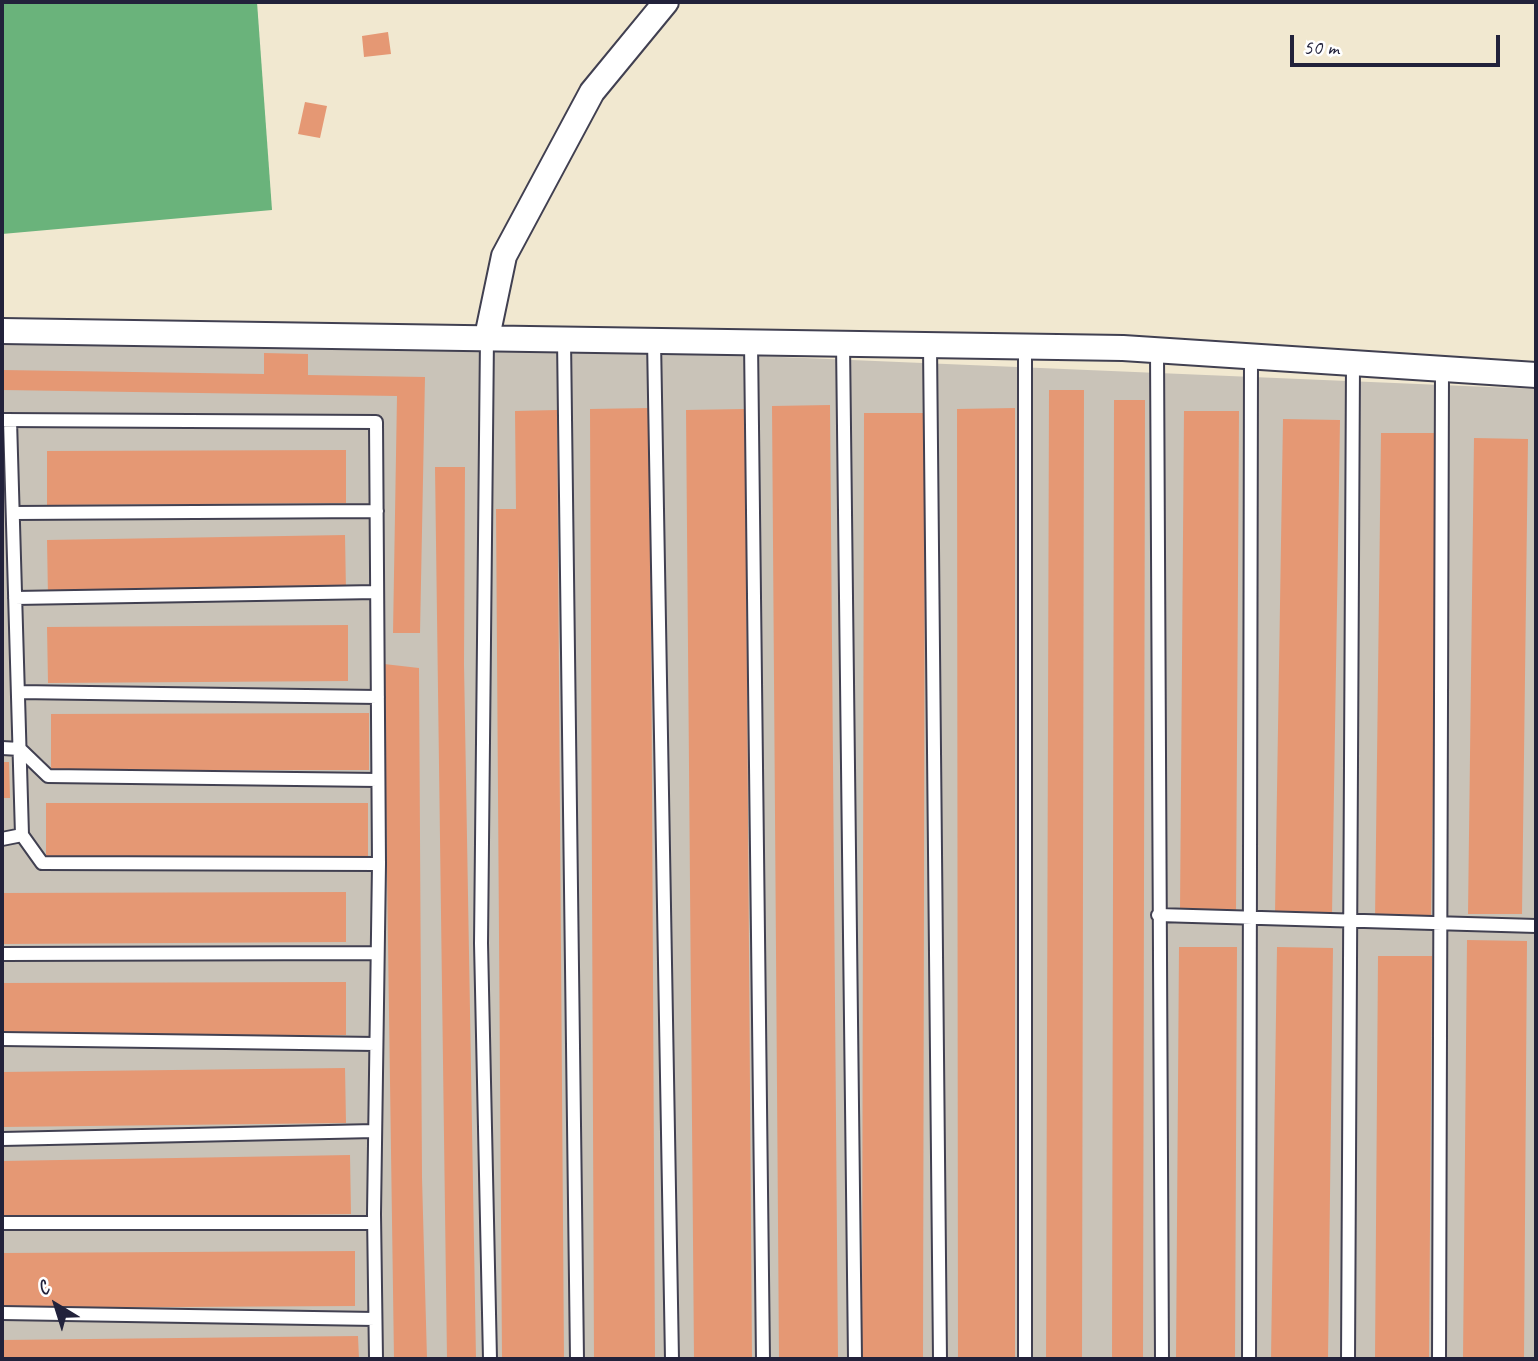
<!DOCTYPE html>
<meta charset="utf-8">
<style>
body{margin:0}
#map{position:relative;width:1538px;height:1361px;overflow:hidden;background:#f1e8d0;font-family:Caveat,sans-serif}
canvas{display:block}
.frame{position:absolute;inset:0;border:4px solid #22223b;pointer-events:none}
.north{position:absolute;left:21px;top:1270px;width:70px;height:70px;-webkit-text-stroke:5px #fff;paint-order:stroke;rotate:322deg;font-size:19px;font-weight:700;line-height:28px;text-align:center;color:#22223b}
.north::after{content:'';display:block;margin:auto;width:24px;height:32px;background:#22223b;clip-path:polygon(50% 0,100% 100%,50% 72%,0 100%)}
.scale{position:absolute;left:1290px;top:35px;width:210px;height:32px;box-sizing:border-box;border:4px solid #22223b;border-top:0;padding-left:9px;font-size:21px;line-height:24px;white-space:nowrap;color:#22223b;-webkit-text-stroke:5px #fff;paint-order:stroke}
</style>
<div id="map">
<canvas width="1538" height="1361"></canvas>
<div class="frame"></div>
<div class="north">С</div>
<div class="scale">50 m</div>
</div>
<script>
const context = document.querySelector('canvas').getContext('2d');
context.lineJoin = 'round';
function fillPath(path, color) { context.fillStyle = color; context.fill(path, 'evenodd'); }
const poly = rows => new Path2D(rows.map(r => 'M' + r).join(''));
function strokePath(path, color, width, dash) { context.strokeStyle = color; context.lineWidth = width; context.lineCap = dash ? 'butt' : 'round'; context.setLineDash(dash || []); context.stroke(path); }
fillPath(poly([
 [2,324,1536,389,1536,1359,2,1359]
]), '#c9c3b8');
fillPath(poly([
 [2,2,257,2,272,210,2,234]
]), '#6ab37b');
fillPath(poly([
 [388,32,391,54,364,57,362,36],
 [305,102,327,106,320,138,298,134],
 [264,353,308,354,308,375,425,377,420,633,393,633,397,396,2,390,2,370,264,374],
 [1049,390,1084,390,1082,1359,1046,1359],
 [1114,400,1145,400,1143,1359,1112,1359],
 [830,405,838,1359,779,1359,772,406],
 [650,408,655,1359,594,1359,590,409],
 [1015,408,1015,1359,958,1359,957,409],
 [745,409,752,1359,694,1359,686,410],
 [557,410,564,1359,502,1359,496,509,516,509,515,411],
 [1184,411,1239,411,1236,912,1180,911],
 [864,413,925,413,923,1359,862,1359],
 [1283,419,1340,420,1332,915,1275,914],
 [1381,433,1438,433,1431,921,1375,921],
 [1474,438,1528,439,1522,914,1468,914],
 [346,450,346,503,47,505,47,451],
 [435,467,465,467,464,664,476,1359,447,1359],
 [345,535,346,592,48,597,47,540],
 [348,625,348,681,48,683,47,627],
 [384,664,419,668,422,1178,427,1359,394,1359],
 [369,713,369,770,51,770,51,714],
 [2,762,9,762,10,798,2,798],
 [46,803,368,803,368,856,46,857],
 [346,892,346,942,2,944,2,893],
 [1467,940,1527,941,1524,1358,1463,1359],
 [1179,947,1237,947,1235,1359,1176,1359],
 [1277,947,1333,948,1328,1359,1271,1359],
 [1378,956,1432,956,1429,1359,1375,1359],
 [346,982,346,1035,2,1036,2,983],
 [345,1068,346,1123,2,1127,2,1072],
 [350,1155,351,1214,2,1219,2,1161],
 [355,1251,355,1306,2,1308,2,1253],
 [358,1336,359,1359,2,1359,2,1340]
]), '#e59874');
const lane = poly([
 [487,337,481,943,490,1359],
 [564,339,577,1359],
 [654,340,672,1359],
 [751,342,763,1359],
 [843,343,855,1359],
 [930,345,940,1359],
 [1157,350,1162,1359],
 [2,420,376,422,379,864,374,1214,376,1359],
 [13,513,377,511],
 [15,598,377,592],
 [18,692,378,697],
 [2,748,20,749,48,776,378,780],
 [22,835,42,863,379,864],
 [2,839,22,835,10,420],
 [1158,915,1536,926],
 [2,954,377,953],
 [2,1039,376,1044],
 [2,1139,375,1131],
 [2,1223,374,1223],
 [2,1313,375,1319],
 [1025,1359,1025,346],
 [1249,1359,1251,357],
 [1348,1359,1353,363],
 [1439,1359,1442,369]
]);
const street = poly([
 [2,331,1123,348,1536,375],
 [487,337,504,256,592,92,666,2]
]);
strokePath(lane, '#414051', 16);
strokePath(street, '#414051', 28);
strokePath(lane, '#fff', 12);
strokePath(street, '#fff', 24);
</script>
